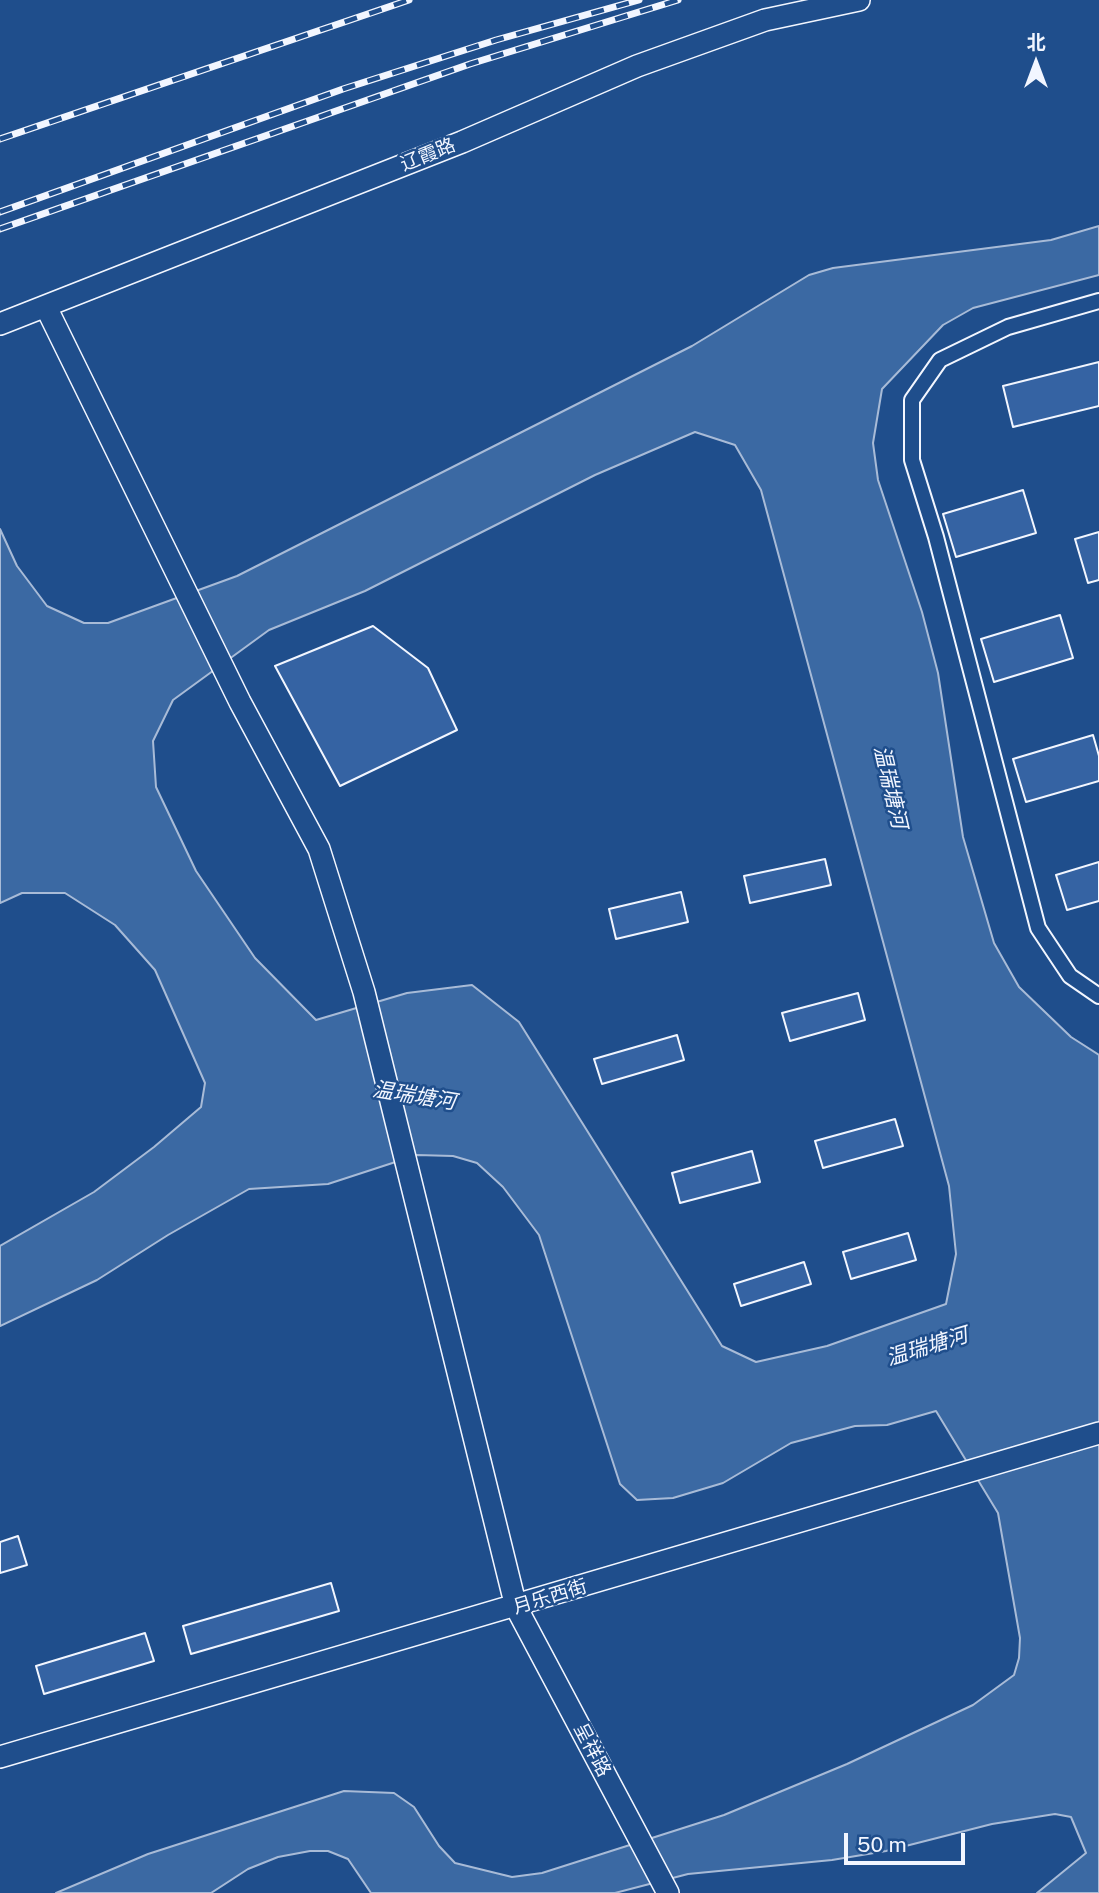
<!DOCTYPE html>
<meta charset="utf-8">
<style>
body{margin:0}
#map{position:relative;width:1099px;height:1893px;overflow:hidden;background:#1f4e8c;font-family:"Public Sans","Noto Sans SC",sans-serif}
canvas{display:block}
.north{position:absolute;left:1001px;top:28px;width:70px;height:70px;-webkit-text-stroke:5px #1f4e8c;paint-order:stroke;rotate:0deg;font-size:19px;font-weight:700;line-height:28px;text-align:center;color:#f2f6ff}
.north::after{content:'';display:block;margin:auto;width:24px;height:32px;background:#f2f6ff;clip-path:polygon(50% 0,100% 100%,50% 72%,0 100%)}
.scale{position:absolute;left:844px;top:1833px;width:121px;height:32px;box-sizing:border-box;border:4px solid #f2f6ff;border-top:0;padding-left:9px;font-size:21px;line-height:24px;white-space:nowrap;color:#f2f6ff;-webkit-text-stroke:5px #1f4e8c;paint-order:stroke}
</style>
<div id="map">
<canvas width="1099" height="1893"></canvas>
<div class="north">北</div>
<div class="scale">50 m</div>
</div>
<script>
const context = document.querySelector('canvas').getContext('2d');
context.lineJoin = 'round';
function fillPath(path, color) { context.fillStyle = color; context.fill(path, 'evenodd'); }
const poly = rows => new Path2D(rows.map(r => 'M' + r).join(''));
function strokePath(path, color, width, dash) { context.strokeStyle = color; context.lineWidth = width; context.lineCap = dash ? 'butt' : 'round'; context.setLineDash(dash || []); context.stroke(path); }
function drawText(font, color, halo, rows, align = 'center') {
  context.font = font + ' "Public Sans","Noto Sans SC",sans-serif'; context.lineWidth = 5; context.setLineDash([]); context.textBaseline = 'middle'; context.strokeStyle = halo; context.fillStyle = color; for (const [text, x, y, turn = 0] of rows) {
    context.save(); context.translate(x, y); context.rotate((+turn || 0) * Math.PI / 180); context.textAlign = isNaN(turn) ? turn : align; if (halo) context.strokeText(text, 0, 0); context.fillText(text, 0, 0); context.restore();
  }
}
const water = poly([
 [1099,226,1099,275,973,308,943,325,882,389,873,443,878,480,922,612,938,673,963,837,994,943,1019,987,1071,1037,1099,1055,1099,1893,1037,1893,1086,1853,1071,1817,1055,1814,992,1824,886,1851,832,1860,688,1874,615,1893,371,1893,348,1859,328,1851,310,1851,278,1857,248,1869,211,1893,56,1893,148,1854,344,1791,394,1793,414,1807,439,1846,455,1863,512,1877,542,1873,724,1815,847,1764,973,1705,1014,1675,1019,1658,1020,1638,998,1513,936,1411,887,1425,855,1426,791,1443,723,1483,673,1498,637,1500,620,1484,539,1235,503,1187,477,1163,453,1156,417,1155,328,1184,249,1189,168,1235,97,1280,0,1326,0,1246,94,1192,154,1147,201,1107,205,1083,155,970,115,925,65,893,22,893,0,903,0,529,17,566,47,606,84,623,108,623,237,576,692,346,809,275,833,268,1051,240,1099,226],
 [695,432,735,445,761,490,949,1186,956,1254,946,1304,827,1346,756,1362,722,1346,519,1022,472,985,407,993,316,1020,255,958,196,871,156,787,153,741,173,700,269,630,365,591,595,475,695,432]
]);
fillPath(water, '#3b69a3');
strokePath(water, '#a8bbd7', 2);
const building = poly([
 [1099,362,1099,406,1013,427,1003,386,1099,362],
 [1023,490,1036,533,956,557,943,514,1023,490],
 [1099,532,1099,580,1088,583,1075,539,1099,532],
 [1060,615,1073,658,994,682,981,639,1060,615],
 [373,626,428,668,457,730,340,786,275,666,373,626],
 [1093,735,1099,756,1099,781,1026,802,1013,759,1093,735],
 [825,859,831,885,750,903,744,876,825,859],
 [1099,862,1099,901,1067,910,1056,875,1099,862],
 [681,892,688,922,616,939,609,909,681,892],
 [858,993,865,1020,790,1041,782,1013,858,993],
 [677,1035,684,1060,602,1084,594,1059,677,1035],
 [895,1119,903,1146,823,1168,815,1141,895,1119],
 [752,1151,760,1182,680,1203,672,1173,752,1151],
 [908,1233,916,1260,851,1279,843,1252,908,1233],
 [804,1262,811,1284,741,1306,734,1284,804,1262],
 [18,1536,27,1565,0,1573,0,1542,18,1536],
 [331,1583,339,1611,191,1654,183,1626,331,1583],
 [145,1633,154,1661,44,1694,36,1666,145,1633]
]);
fillPath(building, '#3563a3');
strokePath(building, '#f2f6ff', 2);
const street = poly([
 [1099,301,1008,327,940,360,912,400,912,460,936,537,1038,928,1070,976,1099,996]
]);
const secondary = poly([
 [46,307,240,702,319,849,364,992,516,1607,668,1893],
 [0,324,462,142,637,66,765,20,859,0],
 [0,1757,1099,1433]
]);
strokePath(street, '#f2f6ff', 18);
strokePath(secondary, '#f2f6ff', 24);
strokePath(street, '#1f4e8c', 14);
strokePath(secondary, '#1f4e8c', 21);
const rail = poly([
 [0,139,409,0],
 [0,212,343,89,496,40,639,0],
 [0,229,470,64,678,0]
]);
strokePath(rail, '#f2f6ff', 7);
strokePath(rail, '#1f4e8c', 4.5, [13]);
drawText('19px', '#f2f6ff', '#1f4e8c', [
 ["辽霞路",428,155,-22],
 ["月乐西街",550,1597,-17],
 ["呈祥路",592,1750,62]
]);
drawText('italic 21px', '#f2f6ff', '#1f4e8c', [
 ["温瑞塘河",890,787,77],
 ["温瑞塘河",414,1096,9],
 ["温瑞塘河",927,1347,-17]
]);
</script>
